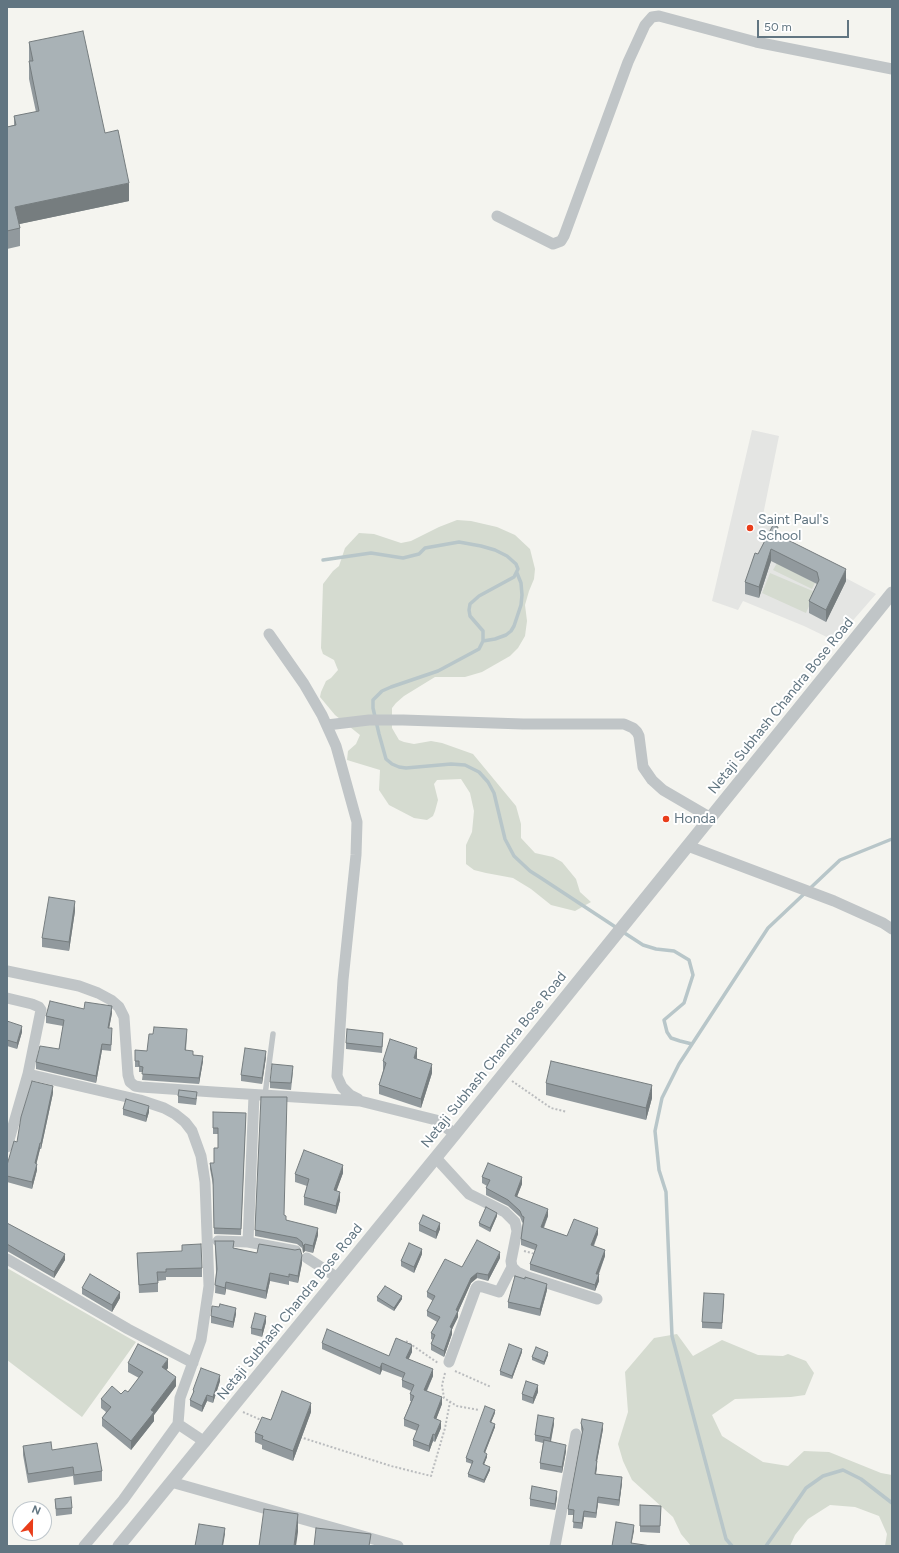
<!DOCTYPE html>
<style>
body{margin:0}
#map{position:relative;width:899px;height:1553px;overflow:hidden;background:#f4f4ef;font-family:Figtree,sans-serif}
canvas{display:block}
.frame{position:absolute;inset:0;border:8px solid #617581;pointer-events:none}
.north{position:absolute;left:12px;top:1501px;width:40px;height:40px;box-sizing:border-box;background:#fff;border:1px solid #c0c8cd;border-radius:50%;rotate:22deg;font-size:11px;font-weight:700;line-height:16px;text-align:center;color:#617581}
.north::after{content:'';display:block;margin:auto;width:14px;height:18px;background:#e93d1a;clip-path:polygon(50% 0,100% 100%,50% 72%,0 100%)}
.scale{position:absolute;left:757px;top:20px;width:92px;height:18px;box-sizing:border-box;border:2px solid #617581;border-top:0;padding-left:5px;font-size:12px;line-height:14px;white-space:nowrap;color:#617581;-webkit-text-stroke:3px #fff;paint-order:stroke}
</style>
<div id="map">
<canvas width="899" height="1553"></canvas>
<div class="frame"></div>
<div class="north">N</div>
<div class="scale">50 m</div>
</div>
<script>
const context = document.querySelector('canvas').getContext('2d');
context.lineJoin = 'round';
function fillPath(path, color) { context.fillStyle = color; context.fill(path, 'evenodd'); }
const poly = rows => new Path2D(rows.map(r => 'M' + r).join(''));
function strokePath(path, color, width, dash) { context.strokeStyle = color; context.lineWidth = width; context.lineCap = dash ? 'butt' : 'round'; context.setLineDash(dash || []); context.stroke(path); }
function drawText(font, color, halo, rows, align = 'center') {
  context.font = font + ' Figtree,sans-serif'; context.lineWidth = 4; context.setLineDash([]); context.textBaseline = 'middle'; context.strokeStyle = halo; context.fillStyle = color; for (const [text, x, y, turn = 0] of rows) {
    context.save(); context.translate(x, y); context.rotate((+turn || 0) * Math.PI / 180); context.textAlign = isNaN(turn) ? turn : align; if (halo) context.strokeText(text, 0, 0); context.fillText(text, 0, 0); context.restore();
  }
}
fillPath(poly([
 [752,430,779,436,763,515,774,520,768,537,876,594,835,641,804,626,743,601,738,610,712,601]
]), '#e4e5e3');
fillPath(poly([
 [457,520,471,521,497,527,515,535,530,549,535,569,534,579,529,591,525,605,527,621,525,636,518,648,510,656,482,672,465,677,435,677,404,696,396,703,392,708,392,728,399,740,404,742,414,744,431,741,442,743,473,754,516,806,521,824,521,838,535,853,553,857,562,862,576,879,580,892,591,902,575,911,551,905,531,889,513,878,486,873,474,870,466,864,466,845,472,832,474,811,470,793,461,779,437,780,434,784,438,800,435,811,433,816,427,820,414,818,389,805,379,790,380,770,347,760,348,751,356,744,360,735,335,715,320,697,321,692,326,681,331,678,338,670,334,660,323,654,321,648,323,584,333,571,339,566,345,548,359,533,374,534,401,543,411,541,439,527],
 [777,563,815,583,812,589,773,570],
 [770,573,815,592,806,613,762,593],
 [7,1268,136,1342,82,1417,7,1360],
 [677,1334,693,1356,722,1340,758,1355,783,1356,788,1354,806,1361,814,1373,805,1395,791,1397,735,1399,712,1415,722,1436,763,1462,788,1466,804,1451,829,1452,881,1473,892,1475,892,1546,885,1546,887,1534,879,1516,855,1507,830,1505,808,1519,795,1535,790,1546,691,1546,681,1534,673,1517,632,1480,623,1461,618,1444,628,1412,625,1372,654,1338]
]), '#d5dbd0');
strokePath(poly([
 [323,560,371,553,403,558,419,554,425,548,459,542,481,546,495,550,507,556,516,564,518,569,514,577,479,596,470,604,469,610,470,616,483,631,483,641,479,649,438,671,391,687,382,691,373,700,373,708,379,734,386,759,392,764,399,767,406,768,451,764,465,765,479,772,488,782,494,793,505,839,514,856,530,871,541,878,617,928],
 [483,641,495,639,506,635,511,631,514,626,521,605,522,595,521,583,517,573],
 [623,932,643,945,656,949,674,951,689,960,693,975,684,1003,664,1020,667,1032,671,1038,680,1041,692,1044],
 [732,1546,726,1539,672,1336,666,1192,659,1170,655,1131,662,1098,679,1064,768,928,840,860,892,839],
 [766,1546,806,1488,823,1476,843,1470,861,1479,892,1503]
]), '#b8c6c9', 3.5);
strokePath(poly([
 [512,1081,551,1108,567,1112],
 [524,1251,535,1254],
 [406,1341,438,1363],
 [455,1371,491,1387],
 [445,1373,442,1385,444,1398,457,1406,479,1410],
 [243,1412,261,1420],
 [300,1437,391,1466,431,1476,445,1428,450,1402]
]), '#babcbe', 2, [2, 2]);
strokePath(poly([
 [265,1095,273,1034]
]), '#c0c5c7', 5.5);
strokePath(poly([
 [497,216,553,244,561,241,564,236,628,62,645,25,652,17,659,16,756,42,892,69],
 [269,634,304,684,322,715,336,746,357,822,356,855,343,980,337,1076,342,1087,350,1095,358,1099],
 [327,725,369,720,403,720,523,724,624,724,633,728,637,732,639,736,643,767,652,780,663,790,711,818],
 [688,846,834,901,883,923,892,929],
 [7,971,79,986,98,993,111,1000,119,1007,124,1017,128,1075,130,1082,135,1086,141,1087,214,1092,360,1101,436,1120,455,1134],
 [7,998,32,1004,39,1007,41,1010,28,1074,7,1147],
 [28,1074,140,1100,164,1108,175,1114,185,1122,192,1131,201,1156,205,1182,209,1286,201,1340,180,1398,178,1424,123,1500,84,1546],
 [436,1158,469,1194,505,1212,515,1222,517,1231,511,1261,512,1267,517,1272,528,1277,597,1299],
 [218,1241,248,1242,296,1251],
 [248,1242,254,1095],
 [307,1258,338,1278],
 [7,1259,128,1329,193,1363],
 [449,1362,476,1288,478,1286,483,1287,499,1292,512,1267],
 [178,1424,205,1442],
 [171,1482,398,1546],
 [555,1546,576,1434]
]), '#c0c5c7', 11);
strokePath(poly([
 [119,1546,455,1134,892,593]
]), '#c0c5c7', 13);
fillPath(poly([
 [29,42,105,133,129,201,19,224,20,228,20,246,7,249,7,127,14,125,14,116,36,112,29,79],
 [778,535,846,581,826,622,809,613,809,601,817,585,817,584,771,561,759,598,745,594,745,582,758,554],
 [75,911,69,951,42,947,42,938],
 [84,1009,112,1013,109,1028,112,1035,111,1051,102,1050,96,1083,36,1069,36,1062,59,1049,63,1026,46,1023,46,1016],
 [7,1021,22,1032,17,1049,7,1046],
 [153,1034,187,1035,186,1050,203,1061,199,1084,142,1080,143,1072,139,1072,139,1067,135,1067,135,1050,147,1051],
 [383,1039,382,1053,346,1049,346,1043],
 [266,1057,262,1084,241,1081,241,1075],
 [417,1057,417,1059,432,1073,421,1108,379,1094,379,1085,383,1071,383,1061],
 [293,1072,291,1090,270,1088,270,1082],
 [546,1083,652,1098,646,1120,546,1095],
 [53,1093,41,1149,40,1149,36,1164,37,1170,32,1189,7,1182,7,1165,17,1142],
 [178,1096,197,1098,196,1105,178,1103],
 [123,1109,149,1112,146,1122,123,1115],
 [213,1112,246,1113,241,1235,214,1234,213,1185,210,1169,210,1163,214,1163,218,1148,218,1134,213,1134],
 [343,1173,336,1191,340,1200,336,1214,304,1205,304,1197,307,1186,295,1182,295,1174],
 [482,1177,522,1184,517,1196,548,1216,544,1228,567,1236,598,1234,594,1246,605,1256,599,1274,599,1281,595,1291,530,1270,530,1264,535,1250,521,1245,521,1239,523,1223,522,1222,520,1217,508,1206,486,1195,486,1188,487,1186,482,1183],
 [284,1215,286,1220,318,1235,313,1253,305,1251,303,1253,302,1248,297,1244,255,1236,255,1230],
 [497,1216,490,1232,479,1226,479,1223],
 [7,1223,65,1260,54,1278,7,1251],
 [419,1224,440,1229,436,1239,419,1231],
 [215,1241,234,1248,302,1263,298,1283,289,1281,289,1285,270,1281,266,1299,226,1289,225,1295,215,1293,216,1272],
 [137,1253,202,1268,202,1277,166,1277,166,1280,158,1281,158,1292,139,1293],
 [422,1254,414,1273,401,1266,401,1261],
 [500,1258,488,1281,477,1278,471,1283,458,1312,458,1317,452,1329,452,1334,444,1357,431,1350,431,1344,433,1340,431,1339,431,1333,437,1322,427,1316,427,1311,433,1301,427,1297,427,1292,462,1267],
 [82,1288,120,1298,112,1312,82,1294],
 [547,1290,540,1316,508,1308,508,1302],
 [377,1297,402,1299,394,1311,377,1301],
 [724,1301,722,1329,702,1328,702,1322],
 [236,1314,233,1328,211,1323,211,1316],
 [266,1322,262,1337,251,1334,251,1328],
 [322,1343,389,1356,412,1352,408,1359,433,1376,427,1391,442,1404,436,1419,441,1428,435,1442,433,1441,429,1452,413,1446,413,1440,417,1431,404,1426,404,1419,411,1401,410,1401,410,1394,411,1391,402,1387,402,1380,403,1378,382,1370,380,1375,322,1349],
 [522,1352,512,1379,500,1375,500,1371],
 [548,1355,544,1365,532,1360,532,1357],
 [128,1363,168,1368,166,1370,176,1386,154,1415,154,1421,131,1450,102,1426,102,1418,106,1412,101,1408,101,1399,128,1392,139,1378,128,1372],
 [220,1381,213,1403,207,1401,202,1412,190,1406,190,1400,193,1394,193,1390],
 [538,1392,533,1404,522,1400,522,1394],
 [311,1412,293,1461,262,1449,262,1445,255,1442,255,1433,271,1420],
 [495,1413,491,1422,495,1427,485,1453,487,1457,484,1464,490,1470,484,1483,468,1477,468,1474,472,1464,466,1462,466,1458],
 [581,1423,603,1429,597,1461,597,1467,596,1474,622,1483,619,1506,598,1503,596,1518,584,1517,582,1529,573,1528,574,1515,568,1515,568,1509,582,1433,581,1429],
 [554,1424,551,1442,566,1451,562,1473,540,1469,540,1463,543,1443,535,1441,535,1435],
 [23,1446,52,1450,102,1471,102,1481,74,1485,73,1476,28,1483,23,1455],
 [557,1497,555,1510,530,1506,530,1499],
 [55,1499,72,1508,72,1514,56,1516],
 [640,1505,661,1506,660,1533,640,1532]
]), '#91999d');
fillPath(poly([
 [129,183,129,201,15,225,15,207],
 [778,527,778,539,776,534],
 [771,549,771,561,759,598,759,587],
 [846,569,846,581,826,622,826,610],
 [75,901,75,911,69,951,69,942],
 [112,1006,112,1013,108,1034,108,1028],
 [22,1026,22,1032,17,1049,17,1043],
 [102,1044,102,1050,96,1083,96,1076],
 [417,1048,417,1057,414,1067,414,1058],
 [266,1051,266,1057,262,1084,262,1078],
 [203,1056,203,1061,199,1084,199,1078],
 [432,1064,432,1073,421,1108,421,1099],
 [652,1085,652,1098,646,1120,646,1108],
 [53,1086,53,1093,41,1149,41,1143],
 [149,1106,149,1112,146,1122,146,1116],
 [40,1143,40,1149,35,1170,35,1163],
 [37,1164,37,1170,32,1189,32,1182],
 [343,1165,343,1173,334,1198,334,1190],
 [522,1177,522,1184,515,1202,515,1196],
 [340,1192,340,1200,336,1214,336,1206],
 [8,1205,8,1211,7,1213,7,1207],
 [548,1209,548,1216,541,1233,541,1227],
 [497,1213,497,1216,490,1232,490,1228],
 [440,1223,440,1229,436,1239,436,1232],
 [318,1228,318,1235,313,1253,313,1246],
 [598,1228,598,1234,591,1251,591,1245],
 [305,1244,305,1251,303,1253,303,1246],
 [422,1249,422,1254,414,1273,414,1267],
 [605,1250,605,1256,596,1280,596,1274],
 [500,1252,500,1258,488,1281,488,1275],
 [65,1254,65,1260,54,1278,54,1272],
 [302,1255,302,1263,298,1283,298,1276],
 [270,1273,270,1281,266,1299,266,1291],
 [477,1273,477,1278,471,1283,458,1312,458,1317,452,1329,452,1334,444,1357,444,1351,450,1327,456,1310,471,1278],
 [599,1274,599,1281,595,1291,595,1285],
 [226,1282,226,1289,225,1295,225,1288],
 [547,1284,547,1290,540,1316,540,1309],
 [120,1292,120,1298,112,1312,112,1305],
 [402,1296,402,1299,394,1311,394,1308],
 [236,1308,236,1314,233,1328,233,1322],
 [266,1316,266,1322,262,1337,262,1330],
 [412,1345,412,1352,406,1365,406,1358],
 [522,1349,522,1352,512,1379,512,1376],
 [548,1352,548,1355,544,1365,544,1362],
 [168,1359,168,1368,162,1376,162,1367],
 [382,1363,382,1370,380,1375,380,1368],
 [433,1369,433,1376,424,1396,424,1390],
 [220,1375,220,1381,213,1403,213,1397],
 [176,1377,176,1386,154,1415,154,1421,131,1450,131,1441,151,1410],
 [538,1385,538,1392,533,1404,533,1398],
 [207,1395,207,1401,202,1412,202,1406],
 [442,1397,442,1404,434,1425,434,1418],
 [311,1403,311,1412,293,1461,293,1451],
 [495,1410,495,1413,490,1425,490,1422],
 [554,1418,554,1424,550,1444,550,1438],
 [441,1421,441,1428,435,1442,435,1435],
 [603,1423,603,1429,596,1467,596,1461],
 [495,1424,495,1427,484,1455,484,1452],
 [433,1434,433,1441,429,1452,429,1446],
 [566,1445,566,1451,562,1473,562,1467],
 [487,1454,487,1457,483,1467,483,1464],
 [597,1461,597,1467,595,1480,595,1474],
 [490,1467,490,1470,484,1483,484,1480],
 [622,1477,622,1483,619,1506,619,1500],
 [557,1491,557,1497,555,1510,555,1504],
 [598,1497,598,1503,596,1518,596,1513],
 [584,1511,584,1517,582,1529,582,1523],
 [298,1514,298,1532,296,1546,294,1546],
 [634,1525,634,1531,631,1546,631,1543],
 [225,1528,225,1534,223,1546,222,1546]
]), '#767d7f');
const building = poly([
 [83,31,105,133,118,130,129,183,15,207,20,228,7,231,7,127,16,125,14,116,39,111,29,61,33,61,29,42,83,31],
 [773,525,778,527,776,534,846,569,826,610,809,601,819,580,817,572,771,549,759,587,745,582,755,553,758,554,773,525],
 [49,897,75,901,69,942,42,938,49,897],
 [50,1001,84,1009,85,1002,112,1006,108,1028,112,1028,111,1045,102,1044,96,1076,36,1062,40,1046,59,1049,64,1020,46,1016,50,1001],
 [7,1021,22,1026,17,1043,7,1040,7,1021],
 [154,1027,187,1029,185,1050,193,1051,193,1055,203,1056,199,1078,142,1074,143,1067,139,1066,139,1061,135,1061,135,1050,147,1051,149,1034,153,1034,154,1027],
 [347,1029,383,1033,382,1047,346,1043,347,1029],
 [390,1039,417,1048,414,1058,432,1064,421,1099,379,1085,386,1063,383,1061,390,1039],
 [245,1048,266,1051,262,1078,241,1075,245,1048],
 [551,1061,652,1085,646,1108,546,1083,551,1061],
 [272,1064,293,1066,291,1083,270,1082,272,1064],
 [32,1081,53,1086,41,1143,40,1143,35,1163,37,1164,32,1182,7,1176,7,1165,14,1141,17,1142,21,1117,32,1081],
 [179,1090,197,1092,196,1099,178,1096,179,1090],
 [261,1097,287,1097,284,1215,286,1216,286,1220,318,1228,313,1246,305,1244,303,1246,302,1242,297,1238,255,1230,261,1097],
 [126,1099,149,1106,146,1116,123,1109,126,1099],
 [213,1112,246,1113,241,1229,214,1228,213,1179,210,1163,214,1163,214,1148,218,1148,218,1128,213,1128,213,1112],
 [304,1150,343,1165,334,1190,340,1192,336,1206,304,1197,309,1179,295,1174,304,1150],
 [488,1163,522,1177,515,1196,548,1209,541,1227,567,1236,574,1219,598,1228,591,1245,605,1250,596,1274,599,1274,595,1285,530,1264,537,1245,521,1239,524,1217,522,1216,520,1211,508,1200,486,1188,490,1180,482,1177,488,1163],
 [486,1207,497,1213,490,1228,479,1223,486,1207],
 [423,1215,440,1223,436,1232,419,1224,423,1215],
 [7,1223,65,1254,54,1272,7,1244,7,1223],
 [477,1240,500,1252,488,1275,477,1273,471,1278,456,1310,458,1311,450,1327,452,1328,444,1351,431,1344,435,1335,431,1333,440,1317,427,1311,435,1296,427,1292,445,1259,462,1267,477,1240],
 [215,1241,234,1241,233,1248,257,1253,259,1244,295,1250,300,1249,302,1255,298,1276,289,1274,289,1277,270,1273,266,1291,226,1282,225,1288,215,1285,217,1269,215,1241],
 [409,1243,422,1249,414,1267,401,1261,409,1243],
 [201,1244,202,1268,166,1269,166,1272,157,1272,158,1283,139,1285,137,1253,182,1251,182,1245,201,1244],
 [90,1274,120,1292,112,1305,82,1288,90,1274],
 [515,1276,525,1279,525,1277,547,1284,540,1309,508,1302,515,1276],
 [385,1286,402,1296,394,1308,377,1297,385,1286],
 [704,1293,724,1294,722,1323,702,1322,704,1293],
 [220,1304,236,1308,233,1322,211,1316,212,1306,219,1307,220,1304],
 [255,1313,266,1316,262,1330,251,1328,255,1313],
 [327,1329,389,1356,396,1338,412,1345,406,1358,433,1369,424,1390,442,1397,434,1418,441,1421,435,1435,433,1434,429,1446,413,1440,419,1425,404,1419,414,1396,410,1394,414,1385,402,1380,405,1373,382,1363,380,1368,322,1343,327,1329],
 [138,1344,168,1359,162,1367,176,1377,151,1410,154,1412,131,1441,102,1418,111,1407,101,1399,112,1386,121,1394,125,1390,128,1392,143,1372,128,1363,138,1344],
 [509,1344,522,1349,512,1376,500,1371,509,1344],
 [536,1347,548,1352,544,1362,532,1357,536,1347],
 [201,1368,220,1375,213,1397,207,1395,202,1406,190,1400,194,1391,193,1390,201,1368],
 [526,1381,538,1385,533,1398,522,1394,526,1381],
 [282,1391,311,1403,293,1451,262,1439,263,1436,255,1433,262,1417,271,1420,282,1391],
 [485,1406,495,1410,490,1422,495,1424,484,1452,487,1454,483,1464,490,1467,484,1480,468,1474,473,1461,466,1458,485,1406],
 [538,1415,554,1418,550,1438,535,1435,538,1415],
 [582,1419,603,1423,596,1461,597,1461,595,1474,622,1477,619,1500,598,1497,596,1513,584,1511,582,1523,573,1522,574,1510,568,1509,583,1429,581,1423,582,1419],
 [544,1440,566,1445,562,1467,540,1463,544,1440],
 [51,1442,52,1450,97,1443,102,1471,74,1475,73,1467,28,1474,23,1446,51,1442],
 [532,1486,557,1491,555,1504,530,1499,532,1486],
 [71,1497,72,1508,56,1509,55,1499,71,1497],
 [640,1505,661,1506,660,1526,640,1526,640,1505],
 [264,1509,298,1514,294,1546,259,1546,264,1509],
 [616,1522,634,1525,631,1543,651,1546,612,1546,616,1522],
 [199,1524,225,1528,222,1546,195,1546,199,1524],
 [316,1528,371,1534,369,1546,314,1546,316,1528]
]);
fillPath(building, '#a9b2b6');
strokePath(building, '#767d7f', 1);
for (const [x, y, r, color] of [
 [750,528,4,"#e93d1a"],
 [666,819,4,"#e93d1a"]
]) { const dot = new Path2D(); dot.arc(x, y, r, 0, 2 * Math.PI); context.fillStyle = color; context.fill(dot); strokePath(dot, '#fff', 1.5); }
drawText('14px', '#617581', '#fff', [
 ["Saint Paul's",758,520],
 ["School",758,536],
 ["Honda",674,819]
], 'left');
drawText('14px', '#617581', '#fff', [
 ["Netaji Subhash Chandra Bose Road",781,706,-51],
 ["Netaji Subhash Chandra Bose Road",494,1060,-51],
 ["Netaji Subhash Chandra Bose Road",290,1312,-51]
]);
</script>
